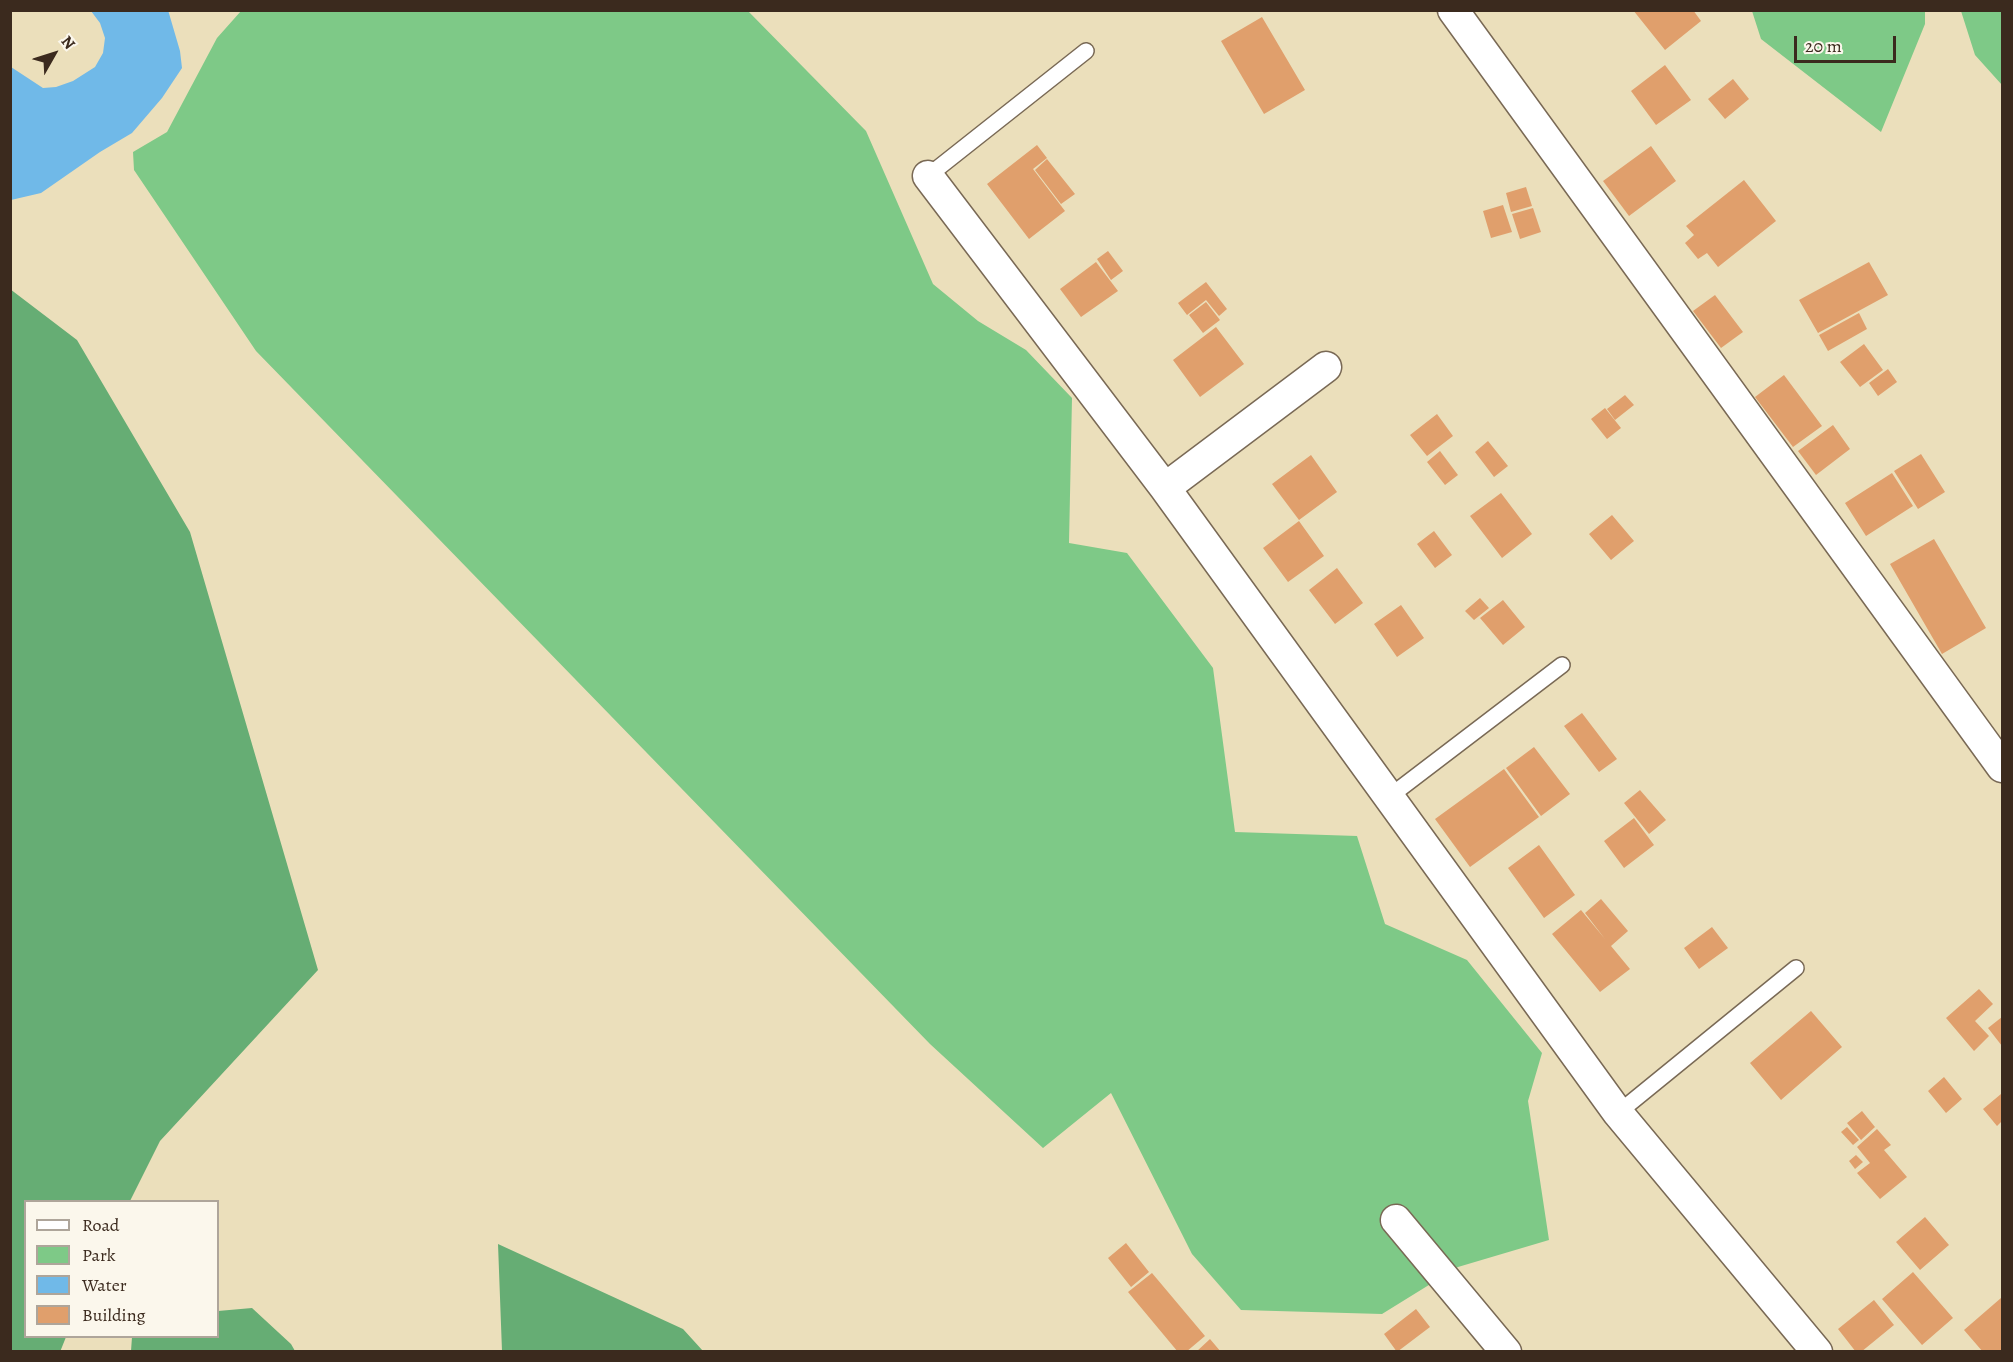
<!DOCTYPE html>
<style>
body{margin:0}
#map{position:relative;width:2013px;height:1362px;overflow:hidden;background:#ebdfbb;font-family:Alegreya,serif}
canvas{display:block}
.frame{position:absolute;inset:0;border:12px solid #3b2a1e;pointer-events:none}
.legend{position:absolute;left:24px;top:1200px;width:195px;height:138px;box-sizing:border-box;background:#fbf7ec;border:2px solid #aea59a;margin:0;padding:8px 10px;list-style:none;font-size:18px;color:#3b2a1e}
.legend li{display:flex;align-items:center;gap:12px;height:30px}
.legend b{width:30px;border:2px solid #aea59a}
.north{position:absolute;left:24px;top:24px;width:60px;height:60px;-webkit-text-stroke:4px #fbf7ec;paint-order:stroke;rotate:51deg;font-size:16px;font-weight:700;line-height:24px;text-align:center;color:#3b2a1e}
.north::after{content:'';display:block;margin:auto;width:21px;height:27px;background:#3b2a1e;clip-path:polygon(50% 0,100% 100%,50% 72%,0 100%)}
.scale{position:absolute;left:1794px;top:36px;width:102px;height:27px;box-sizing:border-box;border:3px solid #3b2a1e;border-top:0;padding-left:8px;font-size:18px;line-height:21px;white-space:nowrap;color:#3b2a1e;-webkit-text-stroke:4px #fbf7ec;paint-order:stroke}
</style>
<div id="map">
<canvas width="2013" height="1362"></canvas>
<div class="frame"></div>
<ul class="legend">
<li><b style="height:8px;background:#fff"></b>Road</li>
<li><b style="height:16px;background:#7ec987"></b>Park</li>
<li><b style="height:16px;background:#70b9e8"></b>Water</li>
<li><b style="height:16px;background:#e09f6c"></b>Building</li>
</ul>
<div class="north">N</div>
<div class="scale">20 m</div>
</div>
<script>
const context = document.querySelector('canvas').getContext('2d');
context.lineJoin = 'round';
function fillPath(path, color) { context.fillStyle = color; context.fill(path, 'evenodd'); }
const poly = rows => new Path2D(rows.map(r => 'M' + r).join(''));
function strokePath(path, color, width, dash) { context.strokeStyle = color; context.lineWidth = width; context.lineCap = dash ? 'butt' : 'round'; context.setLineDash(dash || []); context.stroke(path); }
fillPath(poly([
 [241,11,748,11,866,131,933,284,978,321,1026,350,1072,398,1069,543,1127,553,1213,668,1235,832,1357,836,1385,924,1467,960,1542,1053,1528,1101,1549,1240,1458,1267,1382,1314,1241,1310,1192,1254,1111,1093,1043,1148,930,1044,256,351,134,170,133,152,167,132,217,38],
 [1752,11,1925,11,1925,24,1881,132,1761,39],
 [1961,11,2002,11,2002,85,1975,55]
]), '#7ec987');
fillPath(poly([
 [10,289,77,340,190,532,318,970,160,1141,130,1201,26,1202,26,1336,66,1337,60,1352,10,1351],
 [498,1244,683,1329,703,1351,502,1351],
 [252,1308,291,1344,295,1351,131,1351,132,1337,218,1336,218,1311]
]), '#66ad74');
fillPath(poly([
 [168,10,180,51,182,68,162,98,132,133,100,152,41,193,11,200,11,67,43,88,56,87,73,81,95,67,103,53,105,38,100,23,91,11]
]), '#70b9e8');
fillPath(poly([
 [1633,10,1693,10,1701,21,1665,50],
 [1262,17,1305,90,1264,114,1221,41],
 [1665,65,1691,100,1656,125,1631,91],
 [1733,79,1749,99,1725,119,1708,99],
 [1037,145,1047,158,1033,169,1065,211,1029,239,987,184],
 [1651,146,1676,181,1629,216,1603,181],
 [1047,159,1075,194,1061,204,1035,170],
 [1744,180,1776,221,1718,267,1707,253,1698,259,1685,243,1694,235,1686,226],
 [1526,187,1532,206,1511,212,1506,193],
 [1503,205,1512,232,1491,238,1483,211],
 [1533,208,1541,232,1520,239,1512,214],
 [1108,251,1123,271,1111,280,1097,259],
 [1096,262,1118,291,1081,317,1060,289],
 [1869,262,1888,295,1818,333,1799,300],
 [1206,282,1227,309,1219,316,1206,300,1187,315,1178,303],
 [1715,295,1743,332,1721,348,1693,311],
 [1206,302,1220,320,1203,333,1189,315],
 [1859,313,1867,329,1828,351,1819,335],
 [1216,327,1244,364,1200,397,1173,360],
 [1864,344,1883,370,1860,387,1840,362],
 [1888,369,1897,382,1878,396,1869,383],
 [1784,375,1822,426,1793,447,1755,397],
 [1625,395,1634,405,1615,420,1607,409],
 [1605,408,1621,428,1607,439,1591,419],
 [1437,414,1453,436,1427,456,1410,435],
 [1833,425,1850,449,1816,475,1798,451],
 [1488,441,1508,466,1494,477,1475,452],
 [1440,451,1458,475,1445,485,1427,462],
 [1921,454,1945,492,1918,509,1894,471],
 [1311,455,1337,492,1299,520,1272,484],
 [1892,473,1913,506,1866,536,1845,503],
 [1501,493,1532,534,1502,558,1470,516],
 [1612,515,1634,541,1611,560,1589,534],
 [1299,521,1324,556,1288,582,1263,548],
 [1434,531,1452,555,1435,568,1417,544],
 [1934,539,1986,628,1942,654,1890,564],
 [1337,568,1363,603,1335,624,1309,590],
 [1480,598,1489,608,1474,620,1465,611],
 [1503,600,1525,627,1503,645,1480,618],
 [1401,605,1424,638,1397,657,1374,624],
 [1582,713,1617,759,1599,772,1564,726],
 [1534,747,1570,794,1541,816,1506,768],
 [1504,769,1539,817,1470,867,1435,819],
 [1640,790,1666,820,1649,834,1624,803],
 [1634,818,1654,845,1624,868,1604,841],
 [1539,845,1575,895,1544,918,1508,868],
 [1601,899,1628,931,1611,946,1630,969,1600,992,1552,934,1581,910,1605,939,1585,913],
 [1712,927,1728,948,1699,969,1684,948],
 [1979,989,1993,1004,1975,1021,1989,1036,1974,1051,1946,1018],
 [1811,1011,1842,1047,1781,1100,1750,1063],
 [2002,1017,2002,1046,1988,1028],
 [1944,1077,1962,1099,1946,1113,1928,1091],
 [2001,1094,2002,1121,1997,1126,1983,1109],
 [1862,1111,1875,1127,1861,1140,1847,1123],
 [1847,1127,1859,1140,1853,1145,1841,1132],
 [1877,1129,1891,1145,1884,1150,1907,1177,1880,1199,1857,1173,1870,1163,1857,1147],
 [1856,1155,1863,1162,1855,1169,1849,1161],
 [1925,1217,1949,1245,1920,1270,1896,1242],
 [1126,1243,1149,1272,1131,1287,1108,1258],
 [1913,1272,1953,1318,1922,1345,1882,1299],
 [1152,1273,1205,1336,1186,1352,1178,1352,1128,1292],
 [2001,1298,2002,1352,1983,1352,1964,1330],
 [1874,1300,1894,1325,1861,1352,1856,1352,1838,1329],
 [1416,1309,1430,1327,1397,1352,1384,1334],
 [1210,1339,1221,1352,1196,1352]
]), '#e09f6c');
const lane = poly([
 [928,176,1086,51],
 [1389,797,1562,665],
 [1618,1113,1796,968]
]);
const street = poly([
 [1453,10,2002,767],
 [928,176,1165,488,1618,1113,1817,1352],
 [1165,488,1326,367],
 [1396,1220,1506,1352]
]);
strokePath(lane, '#796955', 18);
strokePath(street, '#796955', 33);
strokePath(lane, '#fff', 15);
strokePath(street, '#fff', 30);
</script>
